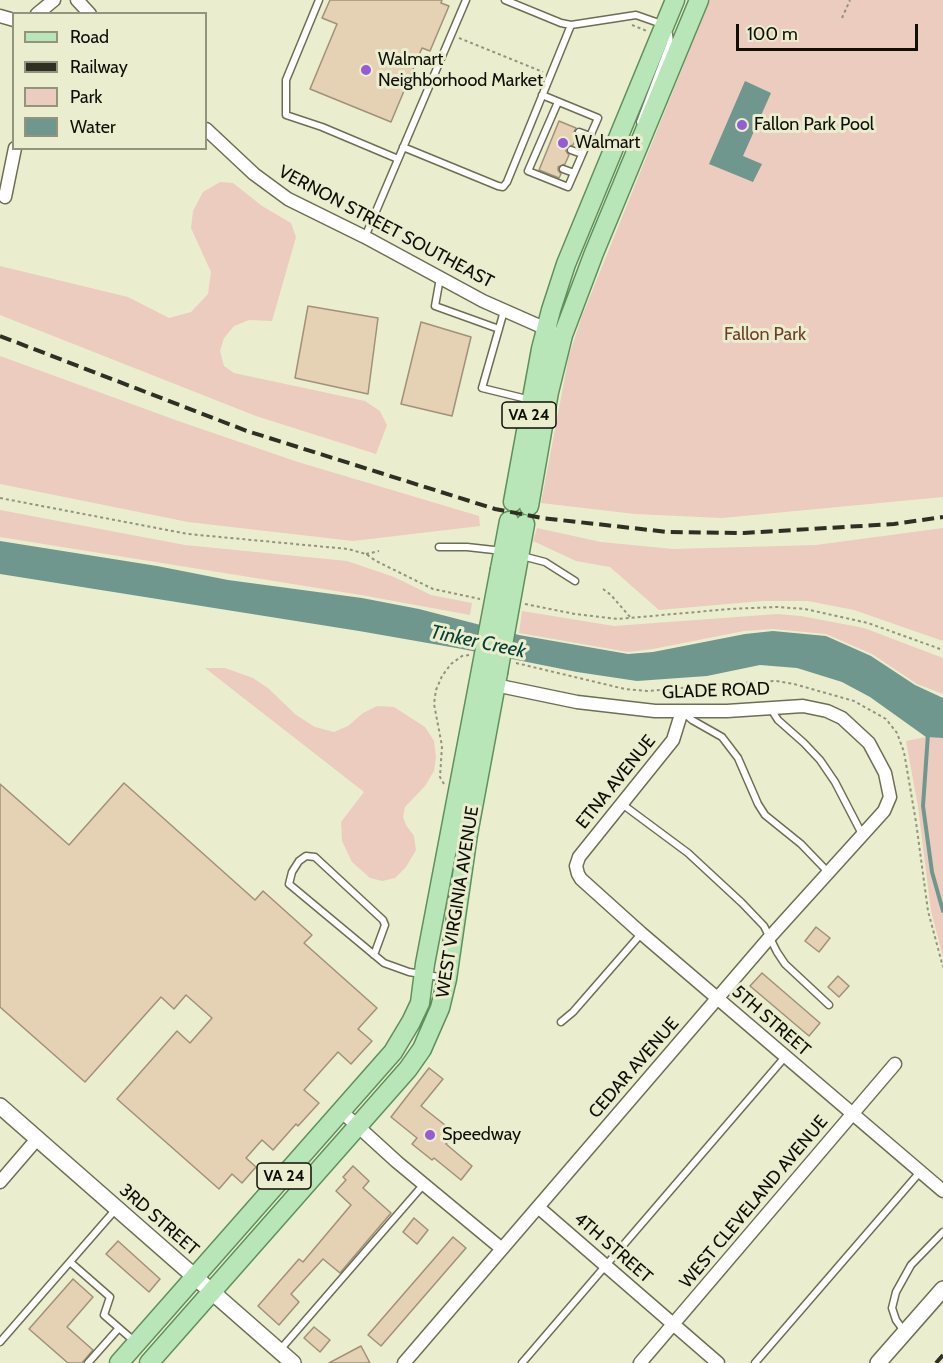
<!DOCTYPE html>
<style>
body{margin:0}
#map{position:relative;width:943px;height:1363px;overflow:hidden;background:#ebedcf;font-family:Cabin,sans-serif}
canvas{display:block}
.legend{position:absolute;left:12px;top:12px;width:195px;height:138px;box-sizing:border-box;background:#ebedcf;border:2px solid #93947e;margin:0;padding:8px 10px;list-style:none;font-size:18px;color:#0e0f05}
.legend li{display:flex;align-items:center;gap:12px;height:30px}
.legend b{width:30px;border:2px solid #93947e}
.scale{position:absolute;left:736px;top:24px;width:182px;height:27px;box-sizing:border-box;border:3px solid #0e0f05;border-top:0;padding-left:8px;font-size:18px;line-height:21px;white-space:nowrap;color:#0e0f05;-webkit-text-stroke:4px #ebedcf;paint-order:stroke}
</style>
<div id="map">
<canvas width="943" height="1363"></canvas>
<ul class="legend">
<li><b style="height:8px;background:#b8e6b8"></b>Road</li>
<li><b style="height:8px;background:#2f3023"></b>Railway</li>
<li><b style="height:16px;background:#ebccbf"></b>Park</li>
<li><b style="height:16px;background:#70978d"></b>Water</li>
</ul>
<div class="scale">100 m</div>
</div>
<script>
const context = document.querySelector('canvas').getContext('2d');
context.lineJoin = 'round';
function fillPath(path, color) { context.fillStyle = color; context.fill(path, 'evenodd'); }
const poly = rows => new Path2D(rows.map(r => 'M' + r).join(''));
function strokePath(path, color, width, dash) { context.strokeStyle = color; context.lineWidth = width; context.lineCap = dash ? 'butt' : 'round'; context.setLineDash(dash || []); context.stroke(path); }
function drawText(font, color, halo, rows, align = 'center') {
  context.font = font + ' Cabin,sans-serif'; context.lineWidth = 6; context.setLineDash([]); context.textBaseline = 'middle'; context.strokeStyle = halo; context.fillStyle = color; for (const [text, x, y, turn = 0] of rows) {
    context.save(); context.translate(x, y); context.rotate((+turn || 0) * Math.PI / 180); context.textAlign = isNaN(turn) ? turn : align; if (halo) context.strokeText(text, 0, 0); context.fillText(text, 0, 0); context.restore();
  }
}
fillPath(poly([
 [710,0,943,0,943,497,722,518,635,514,541,503,569,355,582,316],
 [220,182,233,183,262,206,291,223,296,237,272,321,249,320,234,326,224,338,220,351,224,366,234,373,365,401,380,411,387,425,376,454,256,416,0,315,0,266,128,297,169,318,191,312,208,294,211,272,191,228,193,211,203,192],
 [0,356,181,422,298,462,479,516,480,526,353,541,188,522,0,484],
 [0,510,185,545,347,561,394,577,431,595,472,603,470,615,361,595,0,537],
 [537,528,601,542,673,549,816,545,943,528,943,641,854,610,808,601,762,601,659,610,610,567,576,561,533,541],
 [522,611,614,626,777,614,801,616,864,628,943,658,943,694,917,684,872,654,826,634,773,629,744,631,653,649,628,652,519,633],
 [205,668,225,668,253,678,268,688,296,715,315,727,334,732,348,726,363,713,377,706,394,707,425,727,434,741,436,757,434,771,425,786,405,807,403,817,406,825,414,836,416,850,406,867,395,878,382,881,370,878,352,862,342,841,341,822,364,792],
 [926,737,943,738,943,957,931,911,918,807,906,741]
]), '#ebccbf');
fillPath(poly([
 [745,81,771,93,743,156,762,164,753,182,709,164],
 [0,541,157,566,228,580,362,598,419,609,519,635,628,654,653,652,745,634,773,631,826,636,871,656,915,685,943,698,943,738,926,737,870,697,842,682,797,668,760,665,707,676,637,681,577,672,462,649,359,631,0,574]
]), '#70978d');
strokePath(poly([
 [928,734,923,806,932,872,943,911]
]), '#70978d', 4);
const building = poly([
 [330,0,442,0,441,3,449,6,430,51,422,48,391,122,310,89,337,24,322,18,330,0],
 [559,121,576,128,574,132,577,137,573,145,566,148,566,151,569,155,565,164,558,167,558,170,561,174,559,178,539,170,559,121],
 [308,306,378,318,368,394,295,378,308,306],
 [421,322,471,337,452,416,401,404,421,322],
 [124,783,255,900,263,891,312,935,304,943,377,1008,358,1029,372,1041,351,1064,338,1052,304,1090,319,1103,298,1126,296,1124,273,1150,262,1140,246,1158,256,1167,242,1183,232,1174,219,1189,117,1099,177,1031,190,1043,212,1018,186,995,174,1009,161,997,85,1082,0,1007,0,784,69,845,124,783],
 [816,927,830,938,819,952,805,941,816,927],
 [762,973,820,1023,809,1036,750,986,762,973],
 [838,976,849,986,839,997,828,987,838,976],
 [429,1068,443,1079,421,1106,455,1133,446,1144,472,1166,461,1180,434,1158,432,1160,412,1144,417,1138,391,1117,429,1068],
 [353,1166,369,1181,363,1188,391,1213,340,1273,323,1259,291,1294,299,1302,279,1325,258,1306,299,1259,303,1262,351,1205,336,1191,346,1180,343,1177,353,1166],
 [414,1218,428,1230,417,1244,403,1232,414,1218],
 [453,1237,466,1248,381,1346,368,1335,453,1237],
 [118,1241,160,1279,149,1292,106,1254,118,1241],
 [73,1279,93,1297,67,1327,93,1350,82,1363,68,1363,29,1329,73,1279],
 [314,1327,330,1340,320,1352,304,1338,314,1327],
 [361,1346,370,1363,329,1363,361,1346]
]);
fillPath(building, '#e5d1b3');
strokePath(building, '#a19179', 1.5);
const service = poly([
 [319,0,286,80,286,115,322,127,398,159],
 [505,0,561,23,571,25,636,15,656,22,663,29,669,34,670,43,640,122],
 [542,95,598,118,568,187,528,171,558,102],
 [579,132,590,136],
 [403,147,498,186,503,187,507,182,571,25],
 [571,150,582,154],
 [563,169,574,173],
 [365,237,466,0],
 [440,278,435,306,499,329],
 [504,311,482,388,531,400],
 [439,547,467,547,503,551],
 [522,556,545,562,575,581],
 [771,709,778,720,804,743,820,760,835,782,862,834],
 [683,712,692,720,722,737,738,758,758,804,765,815,801,844,828,872],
 [622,804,688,853,742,903,764,926,777,952,785,964,829,1005],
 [374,955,385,925,383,920,315,857,306,856,299,861,292,872,289,884,384,963,409,972,445,978],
 [561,1022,573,1012,641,934],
 [70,1262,110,1297,104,1315,134,1341],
 [904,1331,896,1320,892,1308,896,1292,911,1265,943,1232],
 [0,1342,116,1209],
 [279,1351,424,1184],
 [88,1363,119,1328],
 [522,1363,785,1057],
 [755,1363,920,1172]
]);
const minor = poly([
 [77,0,90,14],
 [37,14,54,0],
 [0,16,14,20],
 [206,129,254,174,288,199,365,237,483,301,551,331],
 [5,197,15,148],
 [682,711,673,740,579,857,576,866,578,874,581,879,641,933,943,1191],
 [341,1111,397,1162,502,1249],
 [0,1182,37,1139],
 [538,1207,718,1363],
 [404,1363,770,937,884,811,890,797,885,773,869,743,842,718,827,711,803,706,727,711,655,711,577,702,495,685],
 [640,1363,895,1064]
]);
const tertiary = poly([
 [0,1106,293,1363],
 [878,1363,943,1289]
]);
const primary = poly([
 [513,502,541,349,551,310,566,264,675,0],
 [529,506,549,392,563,335,594,253,699,0],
 [500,569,509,521],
 [516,573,525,524],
 [119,1363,393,1052,411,1022,420,1003,425,964,481,670],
 [149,1363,408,1069,422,1049,440,1008,447,979,468,834,498,673]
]);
strokePath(service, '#6d6e54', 9);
strokePath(minor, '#6d6e54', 15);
strokePath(tertiary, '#6d6e54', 18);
strokePath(primary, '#5e905a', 21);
strokePath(poly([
 [842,18,850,0],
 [632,25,647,31],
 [459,38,543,72],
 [0,498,188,534,348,549,366,554,376,561,433,589,480,599],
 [366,554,379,551],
 [603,589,611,595,630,617],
 [525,604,575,614,618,619,730,609,777,607,805,609,868,623,943,650],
 [516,663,625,689,647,691,751,682,776,681,794,684,854,701,886,719,897,733,904,752,916,822,928,911,943,967],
 [444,784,440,777,442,746,434,704,436,690,442,676,451,664,462,656,469,655]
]), '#92947e', 2, [3, 3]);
strokePath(service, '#fff', 6);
strokePath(minor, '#fff', 12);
strokePath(tertiary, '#fff', 15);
strokePath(primary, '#b8e6b8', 18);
strokePath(poly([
 [0,336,247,431,495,509,542,518,668,532,744,533,894,524,943,517],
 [936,1363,943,1355]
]), '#2f3023', 4, [12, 6]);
const primaryBridge = poly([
 [481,670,500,569],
 [498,673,516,573]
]);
strokePath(primaryBridge, '#5e905a', 21, []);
strokePath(primaryBridge, '#b8e6b8', 18);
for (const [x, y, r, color] of [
 [366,70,6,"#955cd4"],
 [742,125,6,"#955cd4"],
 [563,143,6,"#955cd4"],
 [430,1135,6,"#955cd4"]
]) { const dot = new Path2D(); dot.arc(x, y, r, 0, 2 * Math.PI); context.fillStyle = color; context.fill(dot); strokePath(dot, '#ebedcf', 2); }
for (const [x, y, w] of [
 [529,415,54],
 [284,1176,54]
]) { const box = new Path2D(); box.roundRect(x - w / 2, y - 13, w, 26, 4.5); context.fillStyle = '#ebedcf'; context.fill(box); strokePath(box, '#0e0f05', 1.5); }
drawText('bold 16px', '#0e0f05', null, [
 ["VA 24",529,415],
 ["VA 24",284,1176]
]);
drawText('18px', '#0e0f05', '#ebedcf', [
 ["Walmart",378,60],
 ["Neighborhood Market",378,81],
 ["Fallon Park Pool",754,125],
 ["Walmart",575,143],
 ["Speedway",442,1135]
], 'left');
drawText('18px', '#0e0f05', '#ebedcf', [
 ["VERNON STREET SOUTHEAST",386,227,28],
 ["GLADE ROAD",716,691,-2],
 ["ETNA AVENUE",616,782,-51],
 ["WEST VIRGINIA AVENUE",458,902,-81],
 ["5TH STREET",771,1021,41],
 ["CEDAR AVENUE",634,1068,-49],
 ["WEST CLEVELAND AVENUE",754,1202,-50],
 ["3RD STREET",159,1220,41],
 ["4TH STREET",613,1248,41]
]);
drawText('18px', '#6e3e29', '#ebedcf', [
 ["Fallon Park",765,335]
]);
drawText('italic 20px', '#013f35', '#ebedcf', [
 ["Tinker Creek",478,642,12]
]);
</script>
